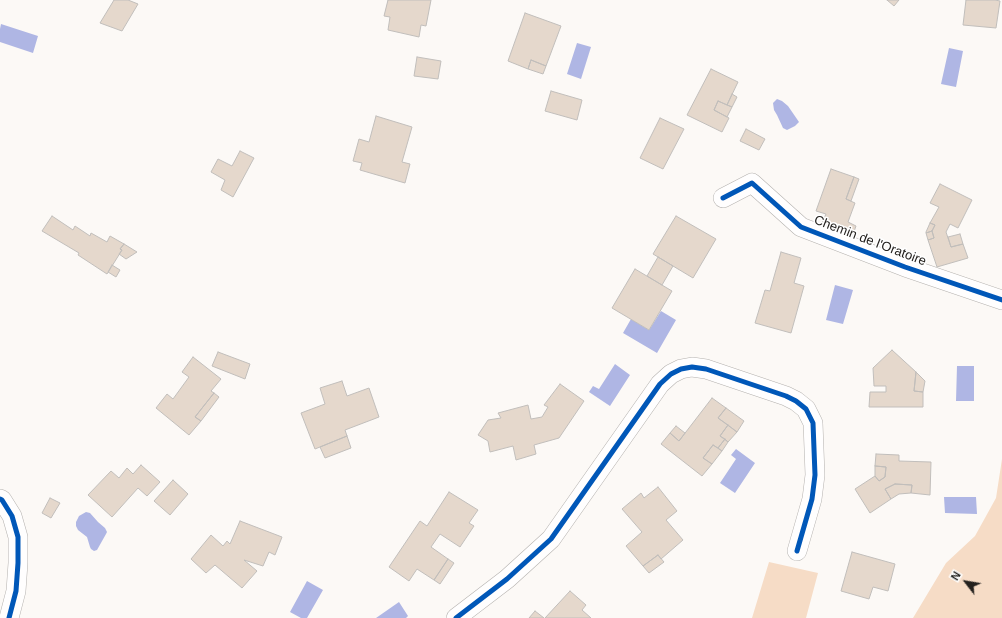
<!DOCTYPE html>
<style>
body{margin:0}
#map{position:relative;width:1002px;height:618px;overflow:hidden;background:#fcf9f6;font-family:Helvetica,sans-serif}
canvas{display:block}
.north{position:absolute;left:946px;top:562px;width:40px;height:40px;-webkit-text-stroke:3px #fff;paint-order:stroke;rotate:301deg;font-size:11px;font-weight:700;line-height:16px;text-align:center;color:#24211e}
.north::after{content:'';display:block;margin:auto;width:14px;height:18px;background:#24211e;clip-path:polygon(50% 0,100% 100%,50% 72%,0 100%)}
</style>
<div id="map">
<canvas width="1002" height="618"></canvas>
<div class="north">N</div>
</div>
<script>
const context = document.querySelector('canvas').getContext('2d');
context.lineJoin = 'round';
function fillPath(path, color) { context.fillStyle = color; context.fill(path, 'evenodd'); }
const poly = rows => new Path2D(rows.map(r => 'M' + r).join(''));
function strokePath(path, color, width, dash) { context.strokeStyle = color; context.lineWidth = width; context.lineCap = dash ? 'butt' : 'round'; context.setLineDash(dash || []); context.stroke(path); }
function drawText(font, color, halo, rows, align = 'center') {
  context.font = font + ' Helvetica,sans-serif'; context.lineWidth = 3; context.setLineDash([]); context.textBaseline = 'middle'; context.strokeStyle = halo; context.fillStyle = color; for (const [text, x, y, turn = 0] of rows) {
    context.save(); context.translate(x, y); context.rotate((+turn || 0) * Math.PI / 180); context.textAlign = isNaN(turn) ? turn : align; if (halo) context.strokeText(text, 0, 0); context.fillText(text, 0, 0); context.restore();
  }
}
fillPath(poly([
 [1002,459,1002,618,913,618,946,563,975,536,996,498],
 [769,562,818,573,806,618,752,618]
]), '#f6dcc6');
fillPath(poly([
 [1,24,38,36,33,53,0,42,0,29],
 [577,43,591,47,581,79,567,74],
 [949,48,963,51,956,87,941,84],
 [777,99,782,101,788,106,799,122,795,126,787,130,783,128,777,115,774,110,773,103],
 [835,285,853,290,843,324,826,320],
 [661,311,676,320,657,353,623,333,631,319,649,330],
 [615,364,630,375,610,406,589,392,593,386,599,389],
 [957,366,974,366,974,401,956,401],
 [736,449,755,463,735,493,720,483,736,459,731,455],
 [944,497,976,497,977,514,945,513],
 [86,512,90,513,98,522,105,528,107,532,106,534,97,550,94,551,91,549,90,547,87,537,78,530,76,526,76,522,79,516],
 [307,581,323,590,307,618,301,618,290,612],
 [399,602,408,616,406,618,376,618]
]), '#afb6e4');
const building = poly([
 [114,0,128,0,138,4,122,31,100,23,114,0],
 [388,0,431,0,426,26,421,25,419,37,388,30,390,17,384,16,388,0],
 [887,0,899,0,894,6,887,0],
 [966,0,995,0,1000,1,996,28,963,25,966,0],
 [525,13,561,26,546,66,531,60,528,69,508,61,525,13],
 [417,57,441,61,438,79,414,76,417,57],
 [531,60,546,66,543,74,528,69,531,60],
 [711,69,738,82,727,105,718,101,714,110,729,118,722,132,687,115,711,69],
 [551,91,582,100,577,120,545,111,551,91],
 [732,94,737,97,732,107,727,105,732,94],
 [718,101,732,107,727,117,714,110,718,101],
 [376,116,412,127,402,162,410,164,405,183,360,170,362,163,353,161,359,139,369,142,376,116],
 [660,118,684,129,663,169,640,158,660,118],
 [746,129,765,139,759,150,740,141,746,129],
 [240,151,254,158,233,197,221,190,225,180,211,172,218,159,232,166,240,151],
 [831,169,854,177,846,199,855,203,848,222,856,226,851,240,820,228,826,214,816,211,831,169],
 [854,177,859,179,851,201,846,199,854,177],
 [940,184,972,200,958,228,950,224,946,232,951,247,963,244,968,258,937,267,928,240,934,238,932,231,935,225,930,223,939,207,930,203,940,184],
 [52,216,73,230,75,226,90,236,91,233,107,242,110,236,124,244,120,249,122,250,107,274,78,255,79,253,42,231,52,216],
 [676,216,716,239,693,278,653,254,676,216],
 [930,223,935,225,932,231,926,233,926,232,930,223],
 [932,231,934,238,928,240,926,233,932,231],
 [960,234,963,244,951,247,948,237,960,234],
 [124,244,137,252,126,259,119,254,122,250,120,249,124,244],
 [781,252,801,258,794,283,804,286,791,333,755,323,765,290,770,291,781,252],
 [658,257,673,266,662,285,647,276,658,257],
 [112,265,120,270,116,277,108,272,112,265],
 [635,269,672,291,649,330,612,308,635,269],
 [892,350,916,372,914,391,923,392,923,407,869,407,870,392,886,392,886,386,874,386,873,368,892,350],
 [218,352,250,364,245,379,212,366,218,352],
 [193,357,221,379,211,391,214,393,195,417,201,421,189,435,156,408,167,394,173,399,189,377,182,372,193,357],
 [916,372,925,381,923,392,914,391,916,372],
 [342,381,347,396,369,388,379,417,345,430,347,436,315,449,301,413,325,404,320,388,342,381],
 [560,384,584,401,559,438,534,445,536,454,516,460,513,446,490,452,488,441,478,435,488,420,501,418,498,413,528,405,531,419,542,417,548,407,544,405,560,384],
 [214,393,219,397,201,421,195,417,214,393],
 [712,398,726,408,718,418,728,425,720,436,725,439,718,448,713,445,703,458,712,464,702,476,661,444,670,433,679,441,712,398],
 [726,408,744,421,737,432,718,418,726,408],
 [728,425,737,432,728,442,720,436,728,425],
 [676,426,685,433,679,441,670,433,676,426],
 [347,436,351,448,325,458,320,447,347,436],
 [725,439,728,442,722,451,718,448,725,439],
 [713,445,722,451,712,464,703,458,713,445],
 [876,454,899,455,899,461,931,462,930,495,911,493,912,485,895,484,885,489,891,499,870,513,855,489,875,476,879,481,885,477,886,467,875,466,876,454],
 [141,465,160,482,147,496,138,488,112,517,88,495,111,471,119,478,127,468,133,474,141,465],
 [875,466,886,467,885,477,879,481,875,476,875,466],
 [173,480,188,494,170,515,154,501,173,480],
 [895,484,912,485,911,493,899,494,891,499,885,489,895,484],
 [658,487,677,511,666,520,683,540,661,559,658,555,643,566,626,546,642,532,622,509,641,493,644,498,658,487],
 [449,492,478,510,469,523,474,526,460,547,440,534,431,547,448,559,434,580,417,569,409,581,389,567,420,521,427,526,449,492],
 [50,498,60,503,51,518,42,513,50,498],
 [240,521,282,537,275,555,269,552,263,566,244,560,257,571,242,588,215,565,206,573,191,559,211,535,223,546,227,541,230,544,240,521],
 [852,552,895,564,888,591,873,587,869,599,841,591,852,552],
 [658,555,664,562,649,573,643,566,658,555],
 [448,559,454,563,440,584,434,580,448,559],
 [570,591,586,605,582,610,591,618,545,618,570,591],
 [535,611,544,618,529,618,535,611]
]);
fillPath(building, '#e5d8cc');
strokePath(building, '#c1bebb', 1);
const minor = poly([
 [723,198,752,183,801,227,905,267,1002,300],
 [0,499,2,500,12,516,18,537,18,563,16,591,9,618],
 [456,618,507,579,551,539,660,384,671,374,681,369,692,367,706,369,786,396,796,401,806,409,813,423,815,475,812,499,797,551]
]);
strokePath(minor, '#b4b1ae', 20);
strokePath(minor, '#fffefe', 19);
strokePath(poly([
 [723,198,752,183,801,227,905,267,1002,300],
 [0,499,2,500,12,516,18,537,18,563,16,591,9,618],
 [456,618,507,579,551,539,660,384,671,374,681,369,692,367,706,369,786,396,796,401,806,409,813,423,815,475,812,499,797,551]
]), '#0057b8', 5);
drawText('13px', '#24211e', '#fff', [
 ["Chemin de l'Oratoire",870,241,21]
]);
</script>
